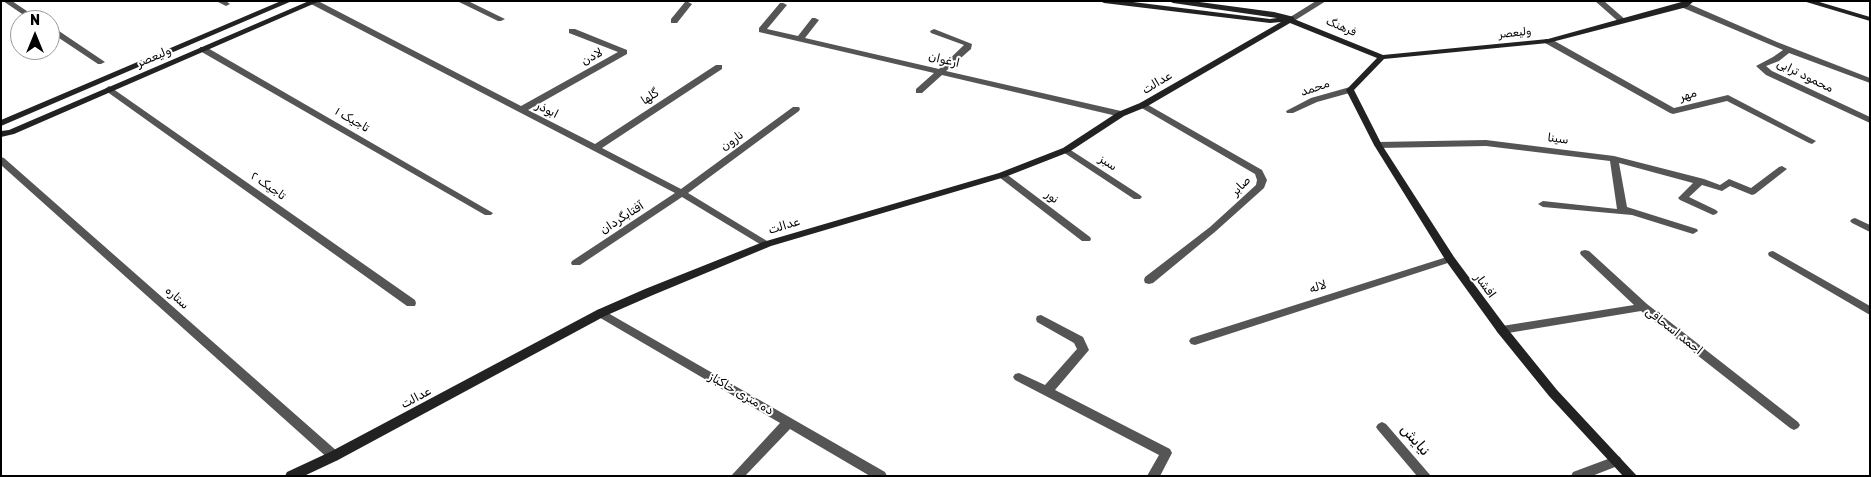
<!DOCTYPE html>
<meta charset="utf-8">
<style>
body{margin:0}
#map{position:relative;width:1871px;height:477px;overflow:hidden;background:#fff;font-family:Rubik,sans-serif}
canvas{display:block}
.frame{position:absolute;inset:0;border:2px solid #000;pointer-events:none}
.north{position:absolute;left:10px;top:10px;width:50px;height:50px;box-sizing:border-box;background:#fff;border:1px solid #999;border-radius:50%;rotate:0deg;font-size:14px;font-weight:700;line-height:20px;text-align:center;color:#000}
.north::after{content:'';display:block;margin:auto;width:18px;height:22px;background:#000;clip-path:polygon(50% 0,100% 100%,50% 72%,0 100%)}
</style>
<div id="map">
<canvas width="1871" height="477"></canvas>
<div class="frame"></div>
<div class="north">N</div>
</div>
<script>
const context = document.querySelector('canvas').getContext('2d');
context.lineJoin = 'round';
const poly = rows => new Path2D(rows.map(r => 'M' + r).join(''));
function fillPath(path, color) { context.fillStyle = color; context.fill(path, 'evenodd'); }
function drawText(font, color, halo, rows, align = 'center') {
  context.font = font + ' Rubik,Vazirmatn,sans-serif'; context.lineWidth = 4; context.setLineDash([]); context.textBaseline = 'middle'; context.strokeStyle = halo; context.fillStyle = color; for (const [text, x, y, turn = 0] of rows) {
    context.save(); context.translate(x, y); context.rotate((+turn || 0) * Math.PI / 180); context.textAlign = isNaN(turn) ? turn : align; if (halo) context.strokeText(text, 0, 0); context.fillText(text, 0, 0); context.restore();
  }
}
fillPath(poly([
 [3,1,12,1,40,20,31,20,3,1],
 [216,1,226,1,230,4,226,6,216,1],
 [311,1,318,1,521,106,618,52,569,33,569,29,575,29,627,50,627,54,528,110,595,144,716,65,722,65,722,69,602,148,681,189,793,107,799,107,800,109,799,111,688,193,772,244,767,247,763,246,682,197,580,265,572,265,571,263,572,261,675,193,311,4,311,1],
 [457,1,468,1,505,19,501,21,498,21,457,1],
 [1316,1,1326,1,1294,21,1288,21,1287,19,1316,1],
 [1595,1,1604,1,1627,21,1623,23,1620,23,1595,1],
 [685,2,688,2,692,4,677,23,671,23,671,19,685,2],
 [780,3,783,3,787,5,767,29,798,36,812,18,815,18,819,20,805,38,939,69,964,45,931,33,930,31,934,29,972,44,971,49,946,71,1121,111,1125,114,1121,117,942,75,922,93,916,93,916,89,934,73,759,32,759,28,780,3],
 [1681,3,1687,3,1777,42,1870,78,1870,83,1789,53,1779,61,1766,66,1772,71,1870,117,1870,123,1766,75,1756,66,1773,57,1783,50,1681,7,1681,3],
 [50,27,53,27,105,62,101,64,98,64,50,32,50,27],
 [1545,39,1551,39,1674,108,1728,95,1816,141,1812,144,1809,143,1727,101,1673,114,1670,113,1545,43,1545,39],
 [200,47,206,47,493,213,491,215,485,215,200,51,200,47],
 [109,86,415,300,416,303,415,306,407,306,106,91,105,89,109,86],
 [1350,87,1354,90,1353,92,1317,102,1293,113,1287,113,1286,111,1311,98,1350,87],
 [1143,102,1262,170,1267,180,1264,188,1216,231,1153,283,1149,284,1145,283,1144,280,1145,277,1210,227,1256,185,1257,180,1255,174,1140,107,1140,103,1143,102],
 [1486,140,1614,156,1704,179,1720,185,1729,179,1751,188,1779,167,1782,166,1787,169,1755,194,1752,195,1730,186,1722,191,1702,185,1689,197,1716,210,1718,212,1716,214,1713,215,1680,200,1678,198,1693,183,1619,163,1627,207,1697,229,1698,231,1693,234,1632,215,1543,207,1538,204,1543,201,1617,209,1610,161,1486,146,1378,148,1374,145,1378,142,1486,140],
 [1066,147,1140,195,1142,197,1140,199,1134,199,1063,152,1061,150,1066,147],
 [1,157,4,158,338,452,340,456,338,460,334,461,330,460,1,165,1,157],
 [1002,172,1005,173,1090,237,1091,239,1090,241,1082,241,999,177,997,175,1002,172],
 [1855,218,1870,225,1870,232,1852,223,1850,221,1852,219,1855,218],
 [1585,250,1589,251,1647,304,1798,422,1800,425,1798,428,1794,430,1790,428,1641,311,1502,334,1498,333,1496,330,1498,327,1502,326,1634,305,1581,255,1580,253,1581,251,1585,250],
 [1773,251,1870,306,1870,315,1769,256,1768,254,1769,252,1773,251],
 [1450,256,1455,259,1454,261,1195,345,1191,344,1189,341,1191,338,1450,256],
 [601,309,885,472,887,476,870,476,790,429,745,476,731,476,780,423,597,316,596,313,597,310,601,309],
 [1041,315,1083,337,1089,350,1055,390,1170,449,1172,453,1160,476,1147,476,1159,455,1015,380,1013,377,1015,374,1019,373,1045,385,1077,349,1074,343,1037,322,1036,319,1037,316,1041,315],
 [1382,422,1386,424,1431,476,1417,476,1378,430,1376,427,1378,424,1382,422],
 [1616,456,1620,457,1622,461,1620,465,1592,476,1571,476,1573,472,1616,456]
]), '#555');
fillPath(poly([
 [281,1,292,1,1,126,1,120,281,1],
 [309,1,320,1,14,134,1,137,1,131,9,130,309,1],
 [1100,1,1125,1,1270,19,1277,18,1173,3,1169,1,1192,1,1274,12,1294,17,1294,19,1383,55,1548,39,1685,1,1694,1,1687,7,1548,43,1384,59,1354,90,1382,145,1454,257,1506,327,1557,390,1637,476,1623,476,1549,396,1498,333,1446,261,1374,145,1346,90,1377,58,1290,23,1146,107,1124,116,1069,152,1005,177,771,246,653,295,605,316,338,460,304,476,285,476,287,472,330,452,597,310,645,289,763,242,999,173,1063,148,1118,112,1140,103,1281,22,1270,23,1104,3,1100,1],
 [1803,1,1816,1,1870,17,1870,21,1803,1]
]), '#222');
drawText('11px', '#000', '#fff', [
 ["فرهنگ",1341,27,23],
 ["ولیعصر",1515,33,-6]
]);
drawText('12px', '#000', '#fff', [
 ["ولیعصر",154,57,-23],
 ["لادن",592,57,-29],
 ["ارغوان",944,60,13],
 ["محمود ترابی",1805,76,26],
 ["عدالت",1157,83,-31],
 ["محمد",1315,88,-19],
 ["مهر",1688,95,-16],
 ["گلها",650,97,-33],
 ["ابوذر",547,110,27],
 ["تاجیک ۱",352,120,30],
 ["سینا",1558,139,7],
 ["نارون",732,141,-36],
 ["سبز",1108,163,33],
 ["تاجیک ۲",268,186,35],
 ["صابر",1241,186,-45],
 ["نور",1052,197,37],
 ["آفتابگردان",622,218,-33],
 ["عدالت",784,226,-17],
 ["افشار",1485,286,54],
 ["لاله",1318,287,-18],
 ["ستاره",177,298,42],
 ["احمد اسحاقی",1674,331,38],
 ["ده متری خاکباز",741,394,30],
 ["عدالت",416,398,-28]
]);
drawText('15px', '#000', '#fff', [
 ["نیایش",1415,440,49]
]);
</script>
